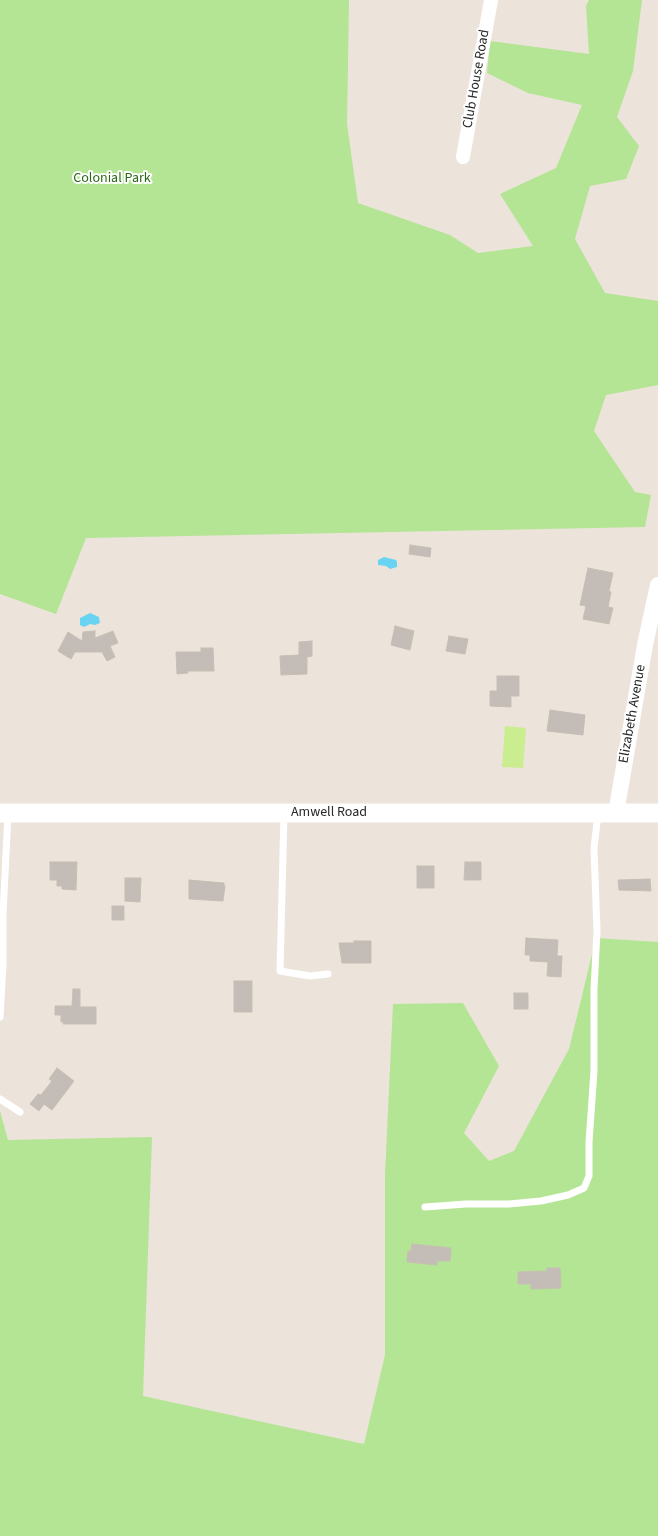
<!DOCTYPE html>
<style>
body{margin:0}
canvas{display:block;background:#ece3da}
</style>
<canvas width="658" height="1536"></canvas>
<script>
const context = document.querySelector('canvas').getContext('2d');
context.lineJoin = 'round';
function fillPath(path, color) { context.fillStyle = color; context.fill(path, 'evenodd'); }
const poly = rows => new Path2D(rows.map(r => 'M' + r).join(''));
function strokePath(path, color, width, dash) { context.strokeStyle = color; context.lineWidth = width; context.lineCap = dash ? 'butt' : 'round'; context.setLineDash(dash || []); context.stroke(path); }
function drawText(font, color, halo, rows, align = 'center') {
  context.font = font + ' "Source Sans 3",sans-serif'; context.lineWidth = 4; context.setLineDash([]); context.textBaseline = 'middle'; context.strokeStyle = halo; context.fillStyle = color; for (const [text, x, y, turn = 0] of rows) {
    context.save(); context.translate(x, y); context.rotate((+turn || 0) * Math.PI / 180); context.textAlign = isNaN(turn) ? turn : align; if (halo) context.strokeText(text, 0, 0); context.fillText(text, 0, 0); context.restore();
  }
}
fillPath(poly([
 [0,0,349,0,347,124,358,203,450,235,478,253,533,246,500,194,556,168,582,105,528,93,487,73,490,41,589,54,586,6,589,0,642,0,633,71,617,117,639,146,626,179,590,186,575,239,605,293,658,301,658,385,606,395,594,431,635,492,651,495,645,527,86,538,56,614,0,594],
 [596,938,658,942,658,1536,0,1536,0,1111,8,1140,152,1137,143,1396,364,1444,385,1355,385,1175,393,1004,463,1003,499,1066,464,1133,489,1161,514,1151,569,1049]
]), '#b3e594');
fillPath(poly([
 [505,726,526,728,523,768,502,767]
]), '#c9ed8f');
fillPath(poly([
 [384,557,396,560,397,562,397,567,390,569,386,566,378,565,378,560],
 [90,613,99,617,100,623,95,625,90,624,84,627,80,625,80,618]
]), '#69d4f2');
const building = poly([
 [410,545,431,548,430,557,409,554,410,545],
 [588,568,613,573,609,591,611,592,608,607,613,608,609,624,583,619,586,606,580,605,588,568],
 [395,626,414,631,410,650,391,645,395,626],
 [95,631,95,638,113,631,118,643,110,646,115,657,107,661,102,652,75,652,71,659,58,651,68,632,82,641,83,632,95,631],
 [449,636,468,639,465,654,446,651,449,636],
 [312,641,312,656,307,657,307,674,281,675,280,656,299,655,299,642,312,641],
 [201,648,213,648,214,671,188,671,188,673,177,674,176,652,201,652,201,648],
 [497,676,519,676,519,696,511,696,511,707,490,706,490,691,497,691,497,676],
 [550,710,585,715,583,735,547,731,550,710],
 [50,862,77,862,76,890,62,889,62,886,57,886,57,880,50,880,50,862],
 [465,862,481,862,481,880,464,880,465,862],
 [417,866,434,866,434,888,417,888,417,866],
 [125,878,141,878,140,902,125,901,125,878],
 [650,879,651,891,619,890,618,880,650,879],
 [189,880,224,883,224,886,225,886,223,901,189,899,189,880],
 [112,906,124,906,124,920,112,920,112,906],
 [526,938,558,940,557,956,562,956,561,977,547,976,548,962,530,961,530,955,525,955,526,938],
 [354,941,371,941,371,963,342,963,339,943,354,943,354,941],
 [234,981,252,981,252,1012,234,1012,234,981],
 [73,989,80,989,80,1007,96,1007,96,1024,63,1024,64,1022,61,1022,61,1015,55,1015,55,1006,72,1006,73,989],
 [514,993,528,993,528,1009,514,1009,514,993],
 [57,1068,74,1081,52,1110,44,1104,39,1111,30,1104,38,1094,41,1095,52,1081,49,1079,57,1068],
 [412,1244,451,1248,450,1261,437,1261,437,1265,407,1262,408,1251,411,1251,412,1244],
 [547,1268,560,1268,561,1288,531,1289,531,1284,518,1284,518,1272,547,1271,547,1268]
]);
fillPath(building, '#c4bdb7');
strokePath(building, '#c7bfb4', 1);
strokePath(poly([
 [284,814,280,971,310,976,328,974],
 [0,1017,3,965,3,915,8,813],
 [0,1099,20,1112],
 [425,1207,466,1204,509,1204,541,1201,568,1195,584,1188,589,1176,589,1142,594,1071,594,989,597,931,594,848,598,814]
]), '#fff', 7);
strokePath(poly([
 [463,157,491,0]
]), '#fff', 14);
strokePath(poly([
 [616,813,645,645,658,585]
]), '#fff', 16);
strokePath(poly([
 [0,813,658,813]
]), '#fff', 19);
drawText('14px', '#292929', '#fff', [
 ["Club House Road",477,79,-80],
 ["Elizabeth Avenue",633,714,-80],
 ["Amwell Road",329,813]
]);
drawText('14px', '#2b6817', '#fff', [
 ["Colonial Park",112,179]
]);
</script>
